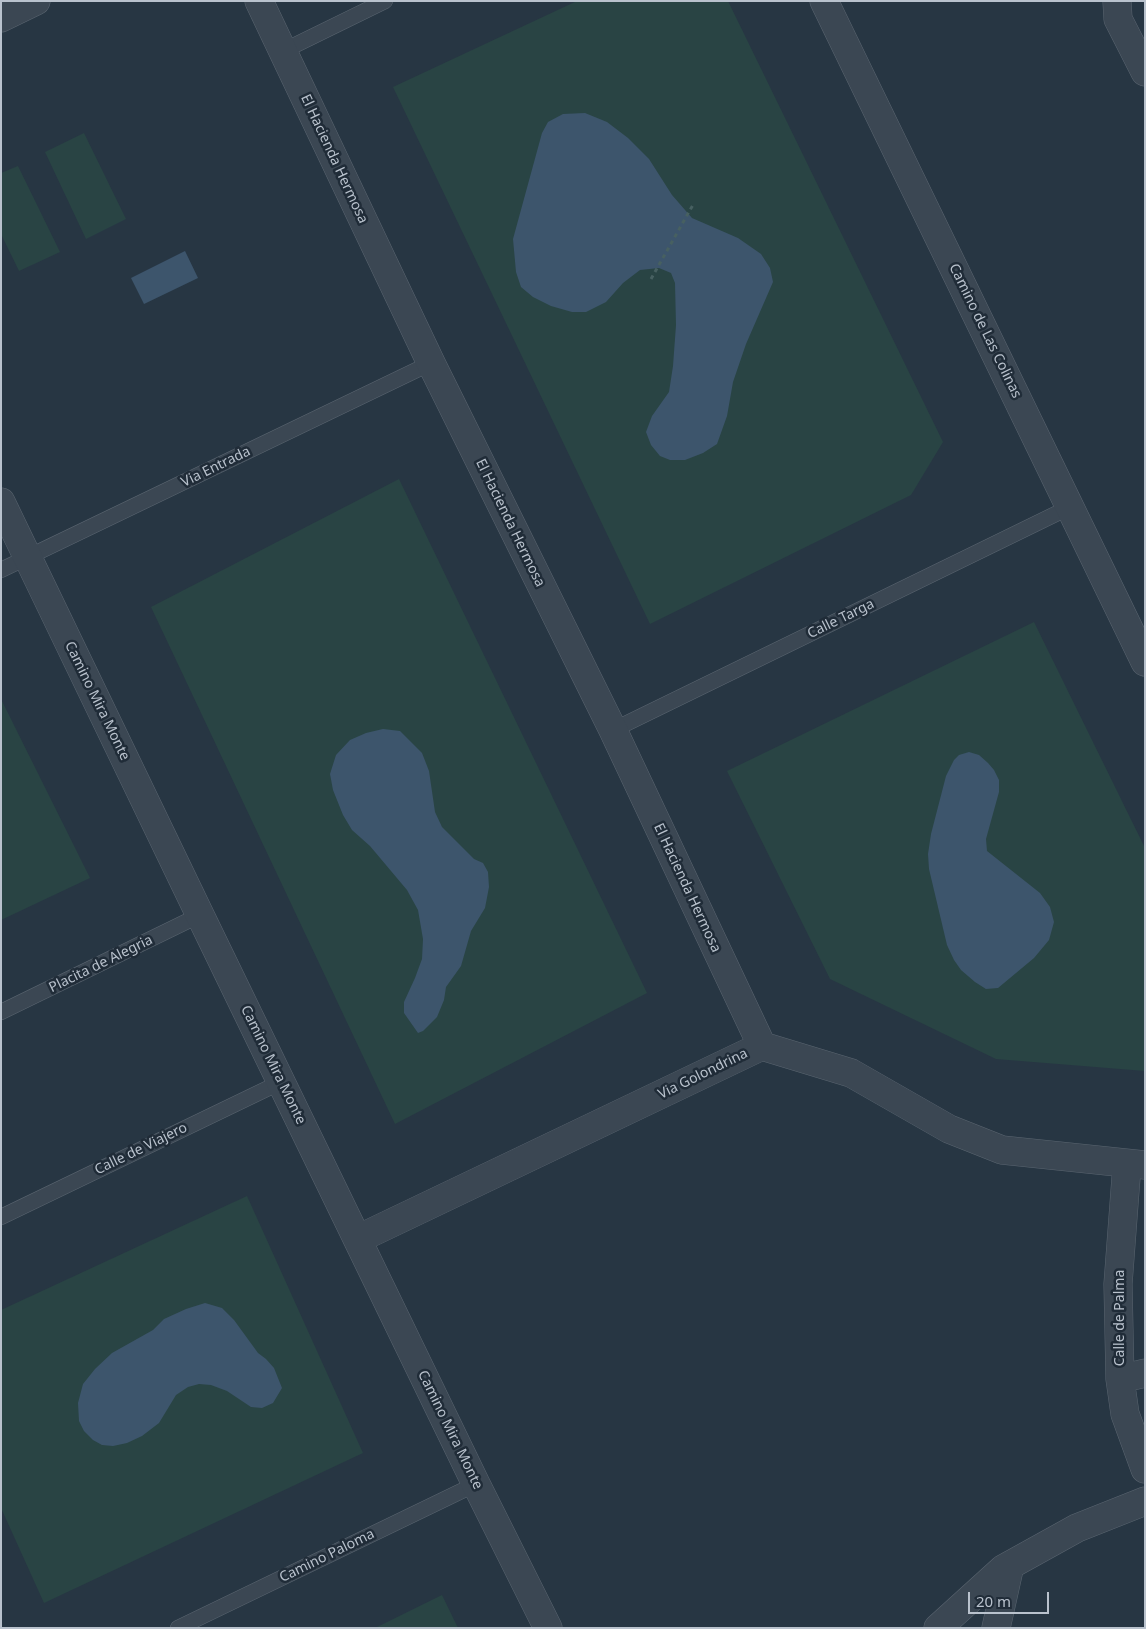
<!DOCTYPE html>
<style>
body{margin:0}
#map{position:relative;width:1146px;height:1629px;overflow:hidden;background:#273643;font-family:"Noto Sans",sans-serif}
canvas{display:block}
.frame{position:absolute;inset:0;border:2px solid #b9c2cd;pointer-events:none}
.scale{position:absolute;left:968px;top:1592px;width:81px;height:22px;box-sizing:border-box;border:2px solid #b9c2cd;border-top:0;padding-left:6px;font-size:15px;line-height:18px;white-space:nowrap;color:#b9c2cd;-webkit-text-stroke:4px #202c38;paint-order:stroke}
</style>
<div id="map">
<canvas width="1146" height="1629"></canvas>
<div class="frame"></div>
<div class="scale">20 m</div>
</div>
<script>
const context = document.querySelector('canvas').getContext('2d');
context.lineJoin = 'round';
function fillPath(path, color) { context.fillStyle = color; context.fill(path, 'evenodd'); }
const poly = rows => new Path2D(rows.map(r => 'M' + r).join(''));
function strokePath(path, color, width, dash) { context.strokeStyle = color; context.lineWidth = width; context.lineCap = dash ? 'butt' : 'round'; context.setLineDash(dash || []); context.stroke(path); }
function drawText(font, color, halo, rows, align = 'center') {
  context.font = font + ' "Noto Sans",sans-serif'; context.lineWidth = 5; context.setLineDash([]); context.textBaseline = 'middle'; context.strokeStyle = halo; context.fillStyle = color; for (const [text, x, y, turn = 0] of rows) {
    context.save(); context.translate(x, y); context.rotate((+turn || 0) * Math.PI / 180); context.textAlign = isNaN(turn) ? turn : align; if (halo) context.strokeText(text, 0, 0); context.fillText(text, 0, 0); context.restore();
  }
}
fillPath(poly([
 [577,1,728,1,943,442,911,495,650,624,393,87],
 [84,133,126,219,86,239,45,152],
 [18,166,60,252,19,271,1,234,1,173],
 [399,479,647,993,395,1124,151,607],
 [1034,622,1145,848,1145,1071,996,1059,830,979,727,771],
 [1,699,90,878,1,920],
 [247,1196,363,1453,44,1603,1,1508,1,1310],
 [442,1595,458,1628,375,1628]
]), '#294444');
fillPath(poly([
 [585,113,607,122,628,138,649,159,672,195,692,218,738,238,761,254,770,268,773,282,746,344,733,382,727,416,717,444,703,453,685,460,670,460,660,456,651,445,646,432,652,416,669,392,673,366,676,325,675,283,671,273,659,268,640,270,623,283,606,302,586,312,572,312,551,306,533,297,521,287,516,272,513,239,542,133,548,122,563,114],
 [185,251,198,278,144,304,131,278],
 [383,729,400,731,422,753,429,771,435,812,442,827,474,859,483,863,488,872,489,887,485,908,471,931,461,966,446,987,444,1000,437,1017,423,1031,418,1033,404,1013,404,1002,415,978,422,959,423,939,418,910,407,890,370,846,352,830,343,815,333,790,330,774,336,755,350,740,366,733],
 [969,752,979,755,988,763,994,770,999,780,999,792,986,839,987,851,1040,893,1050,907,1054,922,1049,940,1034,958,998,988,986,989,975,982,961,970,954,960,947,945,929,869,928,854,931,834,946,776,954,760,959,755],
 [205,1303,222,1308,234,1320,258,1353,266,1359,274,1368,282,1388,273,1403,262,1408,251,1407,227,1391,211,1385,199,1384,188,1387,176,1395,159,1423,142,1436,127,1443,113,1446,102,1445,93,1440,84,1431,79,1421,78,1403,83,1384,95,1369,112,1353,153,1330,164,1319,186,1309]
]), '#3d556c');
const lane = poly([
 [283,51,385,1],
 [1,570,431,363],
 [613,730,1070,507],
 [1,1012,200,915],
 [1,1217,281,1082],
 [178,1628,476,1484]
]);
const street = poly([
 [259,1,431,363,613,730,762,1046],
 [824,1,1145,662],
 [1117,1,1118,19,1145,72],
 [1,18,36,1],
 [1,502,200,915,476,1484,548,1628],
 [1127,1164,1118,1284,1120,1379,1125,1414,1145,1469],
 [358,1239,762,1046,851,1073,949,1129,1002,1150,1145,1165],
 [1120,1379,1145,1373],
 [938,1628,1003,1569,1077,1528,1145,1501],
 [996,1628,1010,1565]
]);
strokePath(lane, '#5a6570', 16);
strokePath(street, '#5a6570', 29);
strokePath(poly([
 [651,279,694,203]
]), '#476061', 3, [4, 4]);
strokePath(lane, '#3b4753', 15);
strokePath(street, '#3b4753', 28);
drawText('14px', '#b9c2cd', '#202c38', [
 ["El Hacienda Hermosa",334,159,65],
 ["Camino de Las Colinas",985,331,64],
 ["Via Entrada",216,467,-26],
 ["El Hacienda Hermosa",510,523,64],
 ["Calle Targa",841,619,-26],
 ["Camino Mira Monte",97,701,64],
 ["El Hacienda Hermosa",687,888,65],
 ["Placita de Alegria",101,964,-26],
 ["Camino Mira Monte",273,1065,64],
 ["Via Golondrina",703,1074,-26],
 ["Calle de Viajero",141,1149,-26],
 ["Calle de Palma",1120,1318,-90],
 ["Camino Mira Monte",450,1430,64],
 ["Camino Paloma",327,1556,-26]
]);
</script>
